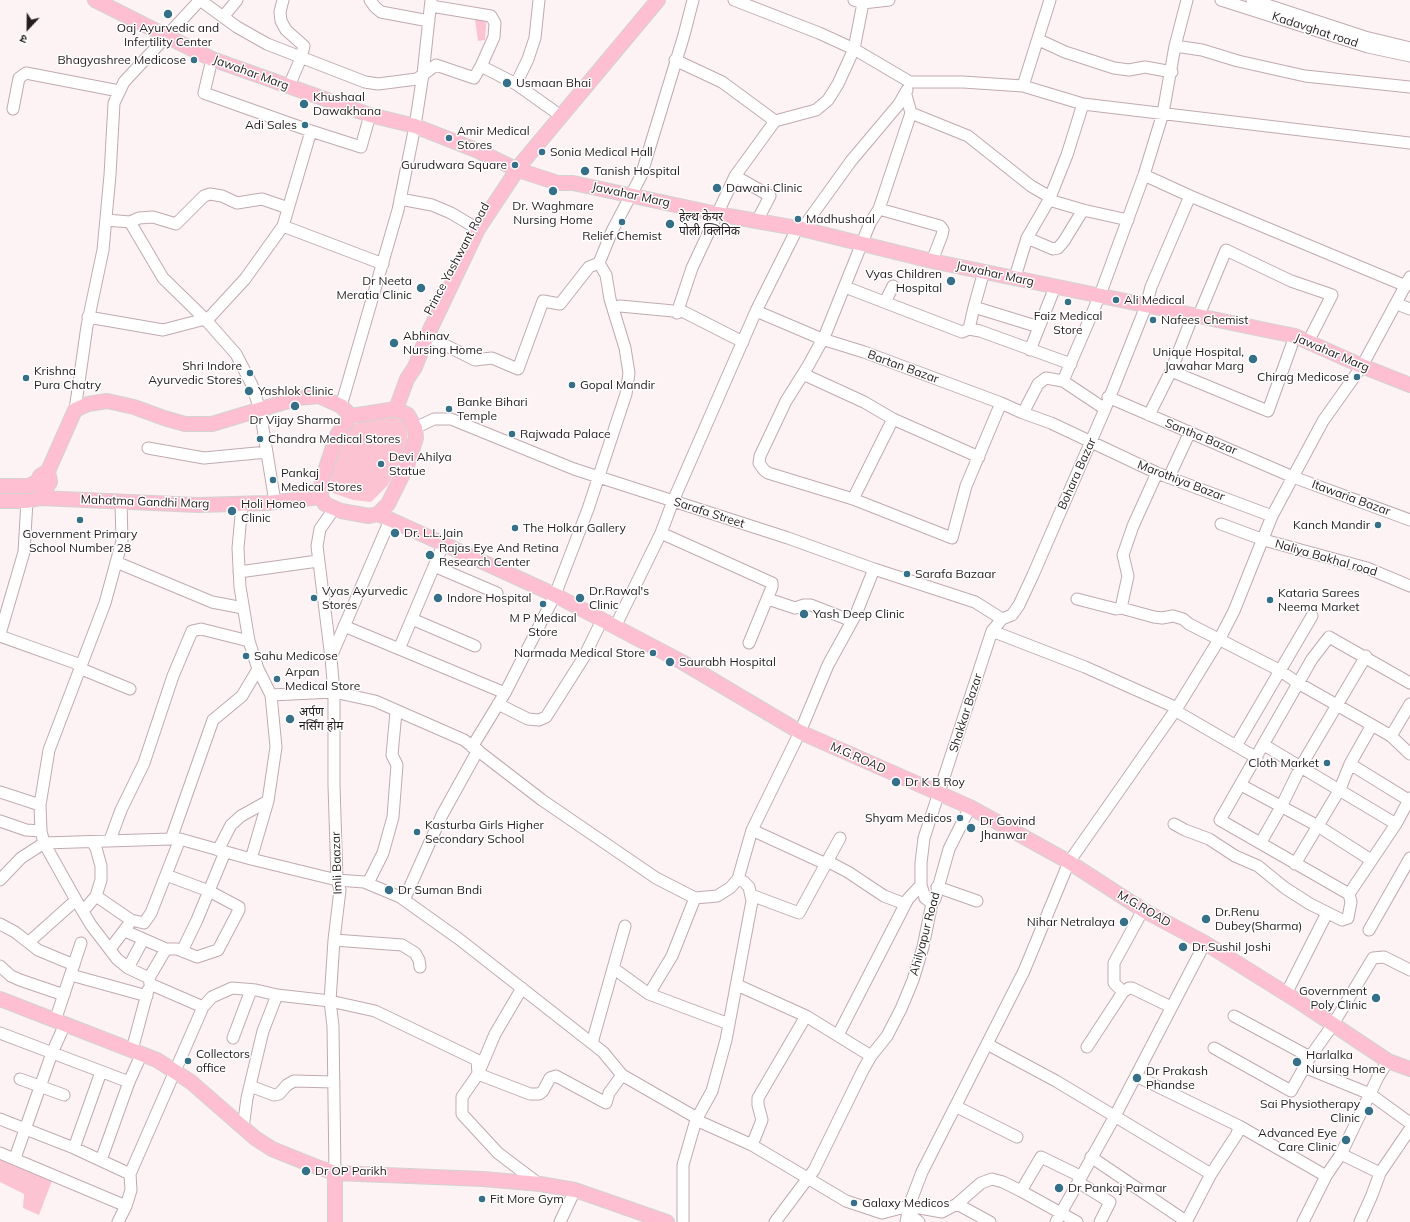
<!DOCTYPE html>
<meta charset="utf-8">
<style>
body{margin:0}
#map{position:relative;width:1410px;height:1222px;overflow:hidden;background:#fdf3f5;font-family:Mulish,"Noto Sans Devanagari",sans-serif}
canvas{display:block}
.north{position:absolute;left:8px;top:8px;width:40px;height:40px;-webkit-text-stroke:3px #fff;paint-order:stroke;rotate:202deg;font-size:11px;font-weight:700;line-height:16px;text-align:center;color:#241c1e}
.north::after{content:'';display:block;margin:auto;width:14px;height:18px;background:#241c1e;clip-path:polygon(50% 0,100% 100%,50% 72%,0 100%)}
</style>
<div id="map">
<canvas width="1410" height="1222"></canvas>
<div class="north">उ</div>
</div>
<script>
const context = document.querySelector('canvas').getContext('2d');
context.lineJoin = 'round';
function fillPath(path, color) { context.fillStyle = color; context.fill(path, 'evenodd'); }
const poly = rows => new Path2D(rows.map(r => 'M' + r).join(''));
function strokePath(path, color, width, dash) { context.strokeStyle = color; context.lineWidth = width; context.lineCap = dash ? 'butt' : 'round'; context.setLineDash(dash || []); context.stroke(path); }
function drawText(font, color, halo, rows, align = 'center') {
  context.font = font + ' Mulish,"Noto Sans Devanagari",sans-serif'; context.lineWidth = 3; context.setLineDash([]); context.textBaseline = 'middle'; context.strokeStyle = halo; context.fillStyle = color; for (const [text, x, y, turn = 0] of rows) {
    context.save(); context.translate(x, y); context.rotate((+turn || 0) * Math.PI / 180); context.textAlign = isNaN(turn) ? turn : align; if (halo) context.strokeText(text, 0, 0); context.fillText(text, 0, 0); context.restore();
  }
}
fillPath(poly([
 [474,12,487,13,485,40,478,41],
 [397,416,408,425,407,444,400,463,388,485,371,502,353,500,333,493,330,477,338,442,349,427,361,421],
 [0,1156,53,1178,39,1215,23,1208,24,1194,0,1182]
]), '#fcc4d2');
const minor = poly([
 [200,0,237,27,267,44,365,82,378,84,417,79,436,65,474,78,481,66,494,37,495,23,491,16,431,6],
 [283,0,280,12,281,21,286,30,304,46,301,58,292,79],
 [370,0,375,7,381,12,429,21],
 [734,0,819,33,854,49,910,82,963,82,1023,86,1083,104,1410,143],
 [854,0,863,3,889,0],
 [1221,0,1368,47,1410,56],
 [1252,0,1365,37,1410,48],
 [223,17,237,0],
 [1039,40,1065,52,1114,68,1129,70,1145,67,1172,72],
 [1175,46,1202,50,1238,61,1305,76,1410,87],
 [212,59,204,93,311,131,361,147,370,115],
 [675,60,722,82,775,121],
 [481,66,516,84,554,111],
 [516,84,528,59,535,38,539,0],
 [1023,86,1050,0],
 [906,95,911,113,879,209,870,223,825,335,808,366,786,401,760,456,759,463,764,470,768,473,853,499,952,538,966,486,1001,403],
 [13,109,19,78,26,73,119,91],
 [911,113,968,136,1031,186,1050,197],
 [1144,175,1190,196,1406,286],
 [735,176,770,196,757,221],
 [400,199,432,205,451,213,471,225],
 [879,209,940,226,943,230,942,235,932,261],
 [1083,210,1128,220],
 [106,220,130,222,163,278,205,319,236,354,252,385,260,410,275,502],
 [130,222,139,218,153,217,176,224,204,196,210,194,222,196,237,203,262,199,288,208],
 [283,226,383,264],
 [802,229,851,161,899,104,907,90],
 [1027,238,1053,249,1058,248,1064,241,1083,210,1049,200],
 [1015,277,1027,238,1049,200,1067,155,1083,104],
 [845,287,962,332,969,329,980,331,1071,364],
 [885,302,893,286],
 [1397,304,1410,309],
 [974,307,984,271],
 [613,308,620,306,684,312,743,342],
 [756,311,822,339,864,352,1001,403,1023,413,1051,423,1157,473,1272,516],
 [677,313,692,268,735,176,775,121,816,110,828,100,838,84,854,49,863,3],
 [1199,315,1226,250,1291,281,1332,295,1308,342],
 [88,317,163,330,209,318,245,279,283,226,311,131],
 [969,329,974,307,1039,327],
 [427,336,475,360,492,358,518,369,543,301,560,304,589,267,599,263,612,231,641,176,684,35,693,0],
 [1030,350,1055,287],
 [1171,371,1268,411,1295,336],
 [803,374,864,402,893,419,979,457],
 [1063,381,1100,295,1144,175,1163,113,1175,46,1187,0],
 [1108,397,1293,477,1410,520],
 [341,406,398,210,415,126,423,74,431,0],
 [75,410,87,326,103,250,110,175,114,103,124,82,200,0],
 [1023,413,1038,384,1046,378,1063,381,1105,409],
 [1149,415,1171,371,1193,315],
 [415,428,434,419,451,419,574,469,788,538,874,569,975,602,1002,619],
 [148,448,204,458,267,452],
 [1169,477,1190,432],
 [853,499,893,419],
 [121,501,122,541,105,603,49,750,40,805,41,831,44,843,76,900,91,925,117,959,128,968,149,978,150,984,203,1007],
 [334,509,320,529,317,546,331,658,334,692,334,785,337,880,340,890,334,940,330,1001,333,1026,335,1173],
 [1221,524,1264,540,1367,568,1410,586],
 [661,533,772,583,772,587,749,643],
 [116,562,212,602,243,608],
 [434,566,497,593],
 [239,572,318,561],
 [768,599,795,608,804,605,811,605,852,621],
 [1077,599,1116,609,1121,608,1128,576,1123,555,1133,526,1157,473],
 [1121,608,1154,617,1162,618,1173,616,1183,619,1189,624,1279,670,1298,683,1372,725,1391,736,1410,754],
 [412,619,475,646],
 [344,626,505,693],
 [615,627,661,533,673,501,756,311,797,229],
 [992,631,1085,667,1177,708],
 [0,634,24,552,27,501],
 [0,636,81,665],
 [399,649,443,545],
 [331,657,390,520],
 [79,668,130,689],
 [271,695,334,692,375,701,464,740,542,800,656,878,695,898,717,896,730,888,738,879,752,830,800,732,828,665,856,614,874,569],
 [498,704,528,719,539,720,546,717,584,657,602,620],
 [1176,711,1257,758],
 [1391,736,1410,704],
 [1264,745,1396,824],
 [1236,746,1312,616],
 [472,747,505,693,555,595,588,509,626,394,629,373,625,348,610,299,606,275,599,263],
 [1350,764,1410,801],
 [1241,785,1318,826,1371,860],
 [0,792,40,805],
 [0,821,26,830,41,831],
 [1174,824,1185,830,1209,839,1235,856,1258,866,1285,888,1310,904,1342,920,1348,918,1351,902,1349,894,1396,824,1410,798],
 [752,830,826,864],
 [171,839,213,720,242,696,258,669],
 [110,840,121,810,144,763,173,676,192,631,201,629,249,641],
 [1261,842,1281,807,1301,766,1366,656],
 [218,850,231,825,241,816,268,801,276,747,271,695,258,669,249,641,240,587,238,548,242,504],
 [251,859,268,801],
 [827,861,848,872,884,896,905,904],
 [1295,864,1340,789,1350,764,1372,725],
 [0,880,21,858,44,843,171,839,180,839,251,859,337,880,364,882,400,897,459,939,603,1052,622,1075,697,1118],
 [368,883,383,853,393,817,397,765,392,755,396,712],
 [937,887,977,901],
 [1349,894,1220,820,1312,659,1329,637,1410,683],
 [751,895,799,913,840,838],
 [96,896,131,920,144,923,151,913,180,839],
 [404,900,442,815,478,750],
 [932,903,925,898,921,885,921,863,924,838,992,631,1002,619,1012,615,1019,605,1033,575,1105,409,1146,306,1151,287,1190,196],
 [83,911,96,896,101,880,101,866,96,848,92,842],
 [0,924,15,932,38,950,74,965],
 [1369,930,1410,858],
 [125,931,166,949,177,949,197,957,218,950,239,910,239,907,209,891,166,875],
 [334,940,402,945,415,953,419,960,420,967],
 [29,942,76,900],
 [110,949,129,924],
 [182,951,197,920,225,852],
 [0,966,11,976,20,980,64,995],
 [128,968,143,940],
 [613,968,649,994,729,1024],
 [71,975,147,996],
 [149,978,166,949],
 [737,985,806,1016,871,1056],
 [522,988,495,1034,478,1074,462,1097,462,1114,498,1153,539,1184],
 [1123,992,1114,983,1114,963,1143,910],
 [649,994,672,956,695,898],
 [1286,994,1326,915,1329,914],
 [1234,1016,1310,1057],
 [55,1021,81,943],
 [0,1033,129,1082],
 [838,1035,908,899,921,885],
 [233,1038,251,990],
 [592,1043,625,926],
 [987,1044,1056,1081,1211,1174],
 [1087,1047,1123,992,1129,988,1132,988,1171,1007],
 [1214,1048,1291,1091,1310,1057,1332,1026,1373,958,1384,957,1410,970],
 [132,1050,148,990],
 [1304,1067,1370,1094,1410,1123],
 [1136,1076,1239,1126,1326,1176],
 [20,1079,64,1095],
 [250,1086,274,1095,279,1094,287,1085,294,1081,334,1082],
 [957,1107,1017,1137],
 [0,1119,74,1148,130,1174],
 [696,1120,752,1145,846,1201,882,1213,909,1206,942,1212,957,1204,981,1183,992,1179,1003,1182,1021,1191,1077,1222],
 [243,1128,247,1098,263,1031,277,995],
 [752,1145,762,1120,758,1105,758,1098,806,1016],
 [74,1148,101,1072],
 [0,1153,126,1206],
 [1341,1154,1380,1173],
 [1091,1157,1187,1222],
 [15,1158,52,1053,65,1024],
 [101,1160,129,1082,142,1053],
 [1078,1182,1110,1202,1100,1222],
 [1021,1191,1041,1157,1080,1176],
 [957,1204,990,1222],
 [907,1213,919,1222],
 [118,1222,126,1206,131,1190,130,1174,203,1007,212,997,232,988,256,990,277,995,330,1001,375,1011,477,1060,478,1074,530,1094,539,1094,543,1091,550,1078,556,1076,606,1103,609,1093,622,1075],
 [560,1222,575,1190],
 [683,1222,683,1165,696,1120,712,1091,726,1040,752,901,749,887,744,882,738,879],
 [775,1222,814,1170,863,1070,871,1056,887,1036,901,1009,913,980,923,947,932,903,935,899,949,849,970,807],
 [906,1222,909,1206,922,1172,1024,971,1069,862,1177,708,1220,638,1234,611,1272,516,1323,421,1362,366,1410,277],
 [1056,1222,1115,1116,1205,943],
 [1186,1222,1211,1174,1237,1134,1239,1126],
 [1303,1222,1326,1176,1341,1154,1378,1077,1388,1061],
 [1360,1222,1372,1195,1380,1173,1410,1129]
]);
const major = poly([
 [95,0,212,59,370,115,415,126,476,150,518,170,558,183,573,183,717,214,802,229,932,261,1295,336,1362,366,1410,385],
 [396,409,407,379,415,367,427,336,478,229,521,164,658,0],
 [396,409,408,415,415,428,416,438,407,466,388,504,378,514,369,516,341,511,325,504,321,497,322,480,337,435,344,425,351,416,396,409],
 [0,486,28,486,37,482,40,476,48,471,75,410,88,404,107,401,134,407,164,418,185,424,212,424,298,398,319,396,341,406,351,416],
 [40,498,198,505,267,503,321,497],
 [0,501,27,501,40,498,50,482,48,471],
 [378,514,555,595,682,662,800,732,970,807,1069,862,1143,910,1205,943,1301,1003,1388,1061,1410,1069],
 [0,999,157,1060,191,1082,255,1138,272,1149,314,1166,335,1173,483,1179,540,1184,575,1190,667,1222],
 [335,1173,335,1222]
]);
strokePath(minor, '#c0aaaf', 13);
strokePath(major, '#d3d2d2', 16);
strokePath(minor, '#fff', 11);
strokePath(major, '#fdbfd1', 14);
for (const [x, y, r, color] of [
 [168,14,5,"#357088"],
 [194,60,4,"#357088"],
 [507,83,5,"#357088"],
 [304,104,5,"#357088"],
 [305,125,4,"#357088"],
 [449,138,4,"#357088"],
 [542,152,4,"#357088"],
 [515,165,4,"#357088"],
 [585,171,5,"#357088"],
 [717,188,5,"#357088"],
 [553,191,5,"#357088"],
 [798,219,4,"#357088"],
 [622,222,4,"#357088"],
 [670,224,5,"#357088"],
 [951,281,5,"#357088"],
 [421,288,5,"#357088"],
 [1116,300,4,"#357088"],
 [1068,302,4,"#357088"],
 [1153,320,4,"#357088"],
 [394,343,5,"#357088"],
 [1253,359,5,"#357088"],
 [250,373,4,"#357088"],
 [1357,377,4,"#357088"],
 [26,378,4,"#357088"],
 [572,385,4,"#357088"],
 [249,391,5,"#357088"],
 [295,406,5,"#357088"],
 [449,409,4,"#357088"],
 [512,434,4,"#357088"],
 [260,439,4,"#357088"],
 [381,464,4,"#357088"],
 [273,480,4,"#357088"],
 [232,511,5,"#357088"],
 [80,520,4,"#357088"],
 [1378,525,4,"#357088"],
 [515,528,4,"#357088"],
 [395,533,5,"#357088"],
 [430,555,5,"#357088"],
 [907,574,4,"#357088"],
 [314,598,4,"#357088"],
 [438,598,5,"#357088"],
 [580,598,5,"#357088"],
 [1270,600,4,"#357088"],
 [543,604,4,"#357088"],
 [804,614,5,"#357088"],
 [653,653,4,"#357088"],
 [246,656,4,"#357088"],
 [670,662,5,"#357088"],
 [277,679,4,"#357088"],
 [290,719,5,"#357088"],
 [1327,763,4,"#357088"],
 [896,782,5,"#357088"],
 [960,818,4,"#357088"],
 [971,828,5,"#357088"],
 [417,832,4,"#357088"],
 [389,890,5,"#357088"],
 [1206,919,5,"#357088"],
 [1124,922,5,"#357088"],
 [1183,947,5,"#357088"],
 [1376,998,5,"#357088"],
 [188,1061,4,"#357088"],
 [1297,1062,5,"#357088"],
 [1137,1078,5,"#357088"],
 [1369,1111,5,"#357088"],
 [1346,1140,5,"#357088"],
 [306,1171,5,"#357088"],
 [1059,1188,5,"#357088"],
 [482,1199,4,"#357088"],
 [854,1203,4,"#357088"]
]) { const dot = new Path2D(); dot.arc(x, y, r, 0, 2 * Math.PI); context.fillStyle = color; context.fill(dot); strokePath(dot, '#fff', 1.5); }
drawText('12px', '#241c1e', '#fff', [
 ["Oaj Ayurvedic and",168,28,"center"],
 ["Infertility Center",168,42,"center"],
 ["Bhagyashree Medicose",186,60,"right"],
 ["Usmaan Bhai",516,83],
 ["Khushaal",313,97],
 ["Dawakhana",313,111],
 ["Adi Sales",297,125,"right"],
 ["Amir Medical",457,131],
 ["Stores",457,145],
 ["Sonia Medical Hall",550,152],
 ["Gurudwara Square",507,165,"right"],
 ["Tanish Hospital",594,171],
 ["Dawani Clinic",726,188],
 ["Dr. Waghmare",553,206,"center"],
 ["Nursing Home",553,220,"center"],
 ["हेल्थ केयर",679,217],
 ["पोली क्लिनिक",679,231],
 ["Madhushaal",806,219],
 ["Relief Chemist",622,236,"center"],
 ["Vyas Children",942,274,"right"],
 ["Hospital",942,288,"right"],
 ["Dr Neeta",412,281,"right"],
 ["Meratia Clinic",412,295,"right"],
 ["Ali Medical",1124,300],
 ["Faiz Medical",1068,316,"center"],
 ["Store",1068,330,"center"],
 ["Nafees Chemist",1161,320],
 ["Abhinav",403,336],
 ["Nursing Home",403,350],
 ["Unique Hospital,",1244,352,"right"],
 ["Jawahar Marg",1244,366,"right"],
 ["Shri Indore",242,366,"right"],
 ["Ayurvedic Stores",242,380,"right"],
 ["Krishna",34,371],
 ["Pura Chatry",34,385],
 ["Chirag Medicose",1349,377,"right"],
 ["Gopal Mandir",580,385],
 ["Yashlok Clinic",258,391],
 ["Banke Bihari",457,402],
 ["Temple",457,416],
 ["Dr Vijay Sharma",295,420,"center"],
 ["Rajwada Palace",520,434],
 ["Chandra Medical Stores",268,439],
 ["Devi Ahilya",389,457],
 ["Statue",389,471],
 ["Pankaj",281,473],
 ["Medical Stores",281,487],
 ["Holi Homeo",241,504],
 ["Clinic",241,518],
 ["Kanch Mandir",1370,525,"right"],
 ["The Holkar Gallery",523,528],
 ["Dr. L.L.Jain",404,533],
 ["Government Primary",80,534,"center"],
 ["School Number 28",80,548,"center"],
 ["Rajas Eye And Retina",439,548],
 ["Research Center",439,562],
 ["Sarafa Bazaar",915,574],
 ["Vyas Ayurvedic",322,591],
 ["Stores",322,605],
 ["Dr.Rawal's",589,591],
 ["Clinic",589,605],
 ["Kataria Sarees",1278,593],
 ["Neema Market",1278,607],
 ["Indore Hospital",447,598],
 ["Yash Deep Clinic",813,614],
 ["M P Medical",543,618,"center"],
 ["Store",543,632,"center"],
 ["Narmada Medical Store",645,653,"right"],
 ["Sahu Medicose",254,656],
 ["Saurabh Hospital",679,662],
 ["Arpan",285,672],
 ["Medical Store",285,686],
 ["अर्पण",299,712],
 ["नर्सिंग होम",299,726],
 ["Cloth Market",1319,763,"right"],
 ["Dr K B Roy",905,782],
 ["Shyam Medicos",952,818,"right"],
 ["Dr Govind",980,821],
 ["Jhanwar",980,835],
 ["Kasturba Girls Higher",425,825],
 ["Secondary School",425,839],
 ["Dr Suman Bndi",398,890],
 ["Dr.Renu",1215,912],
 ["Dubey(Sharma)",1215,926],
 ["Nihar Netralaya",1115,922,"right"],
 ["Dr.Sushil Joshi",1192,947],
 ["Government",1367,991,"right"],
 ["Poly Clinic",1367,1005,"right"],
 ["Collectors",196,1054],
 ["office",196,1068],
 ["Harlalka",1306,1055],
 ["Nursing Home",1306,1069],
 ["Dr Prakash",1146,1071],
 ["Phandse",1146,1085],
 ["Sai Physiotherapy",1360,1104,"right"],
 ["Clinic",1360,1118,"right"],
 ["Advanced Eye",1337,1133,"right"],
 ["Care Clinic",1337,1147,"right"],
 ["Dr OP Parikh",315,1171],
 ["Dr Pankaj Parmar",1068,1188],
 ["Fit More Gym",490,1199],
 ["Galaxy Medicos",862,1203]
], 'left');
drawText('12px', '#241c1e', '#fff', [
 ["Kadavghat road",1315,30,18],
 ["Jawahar Marg",251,73,20],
 ["Jawahar Marg",631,195,12],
 ["Prince Yashwant Road",457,259,-62],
 ["Jawahar Marg",995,274,12],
 ["Jawahar Marg",1332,353,23],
 ["Bartan Bazar",903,367,20],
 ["Santha Bazar",1201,437,22],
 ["Bohara Bazar",1077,474,-66],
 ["Marothiya Bazar",1181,481,21],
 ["Itawaria Bazar",1351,498,20],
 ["Mahatma Gandhi Marg",145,502,2],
 ["Sarafa Street",709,513,18],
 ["Naliya Bakhal road",1326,558,16],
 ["Shakkar Bazar",966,713,-72],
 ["M.G.ROAD",858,758,24],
 ["Imli Baazar",337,863,-92],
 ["M.G.ROAD",1144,909,30],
 ["Ahilyapur Road",925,934,-75]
]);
</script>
